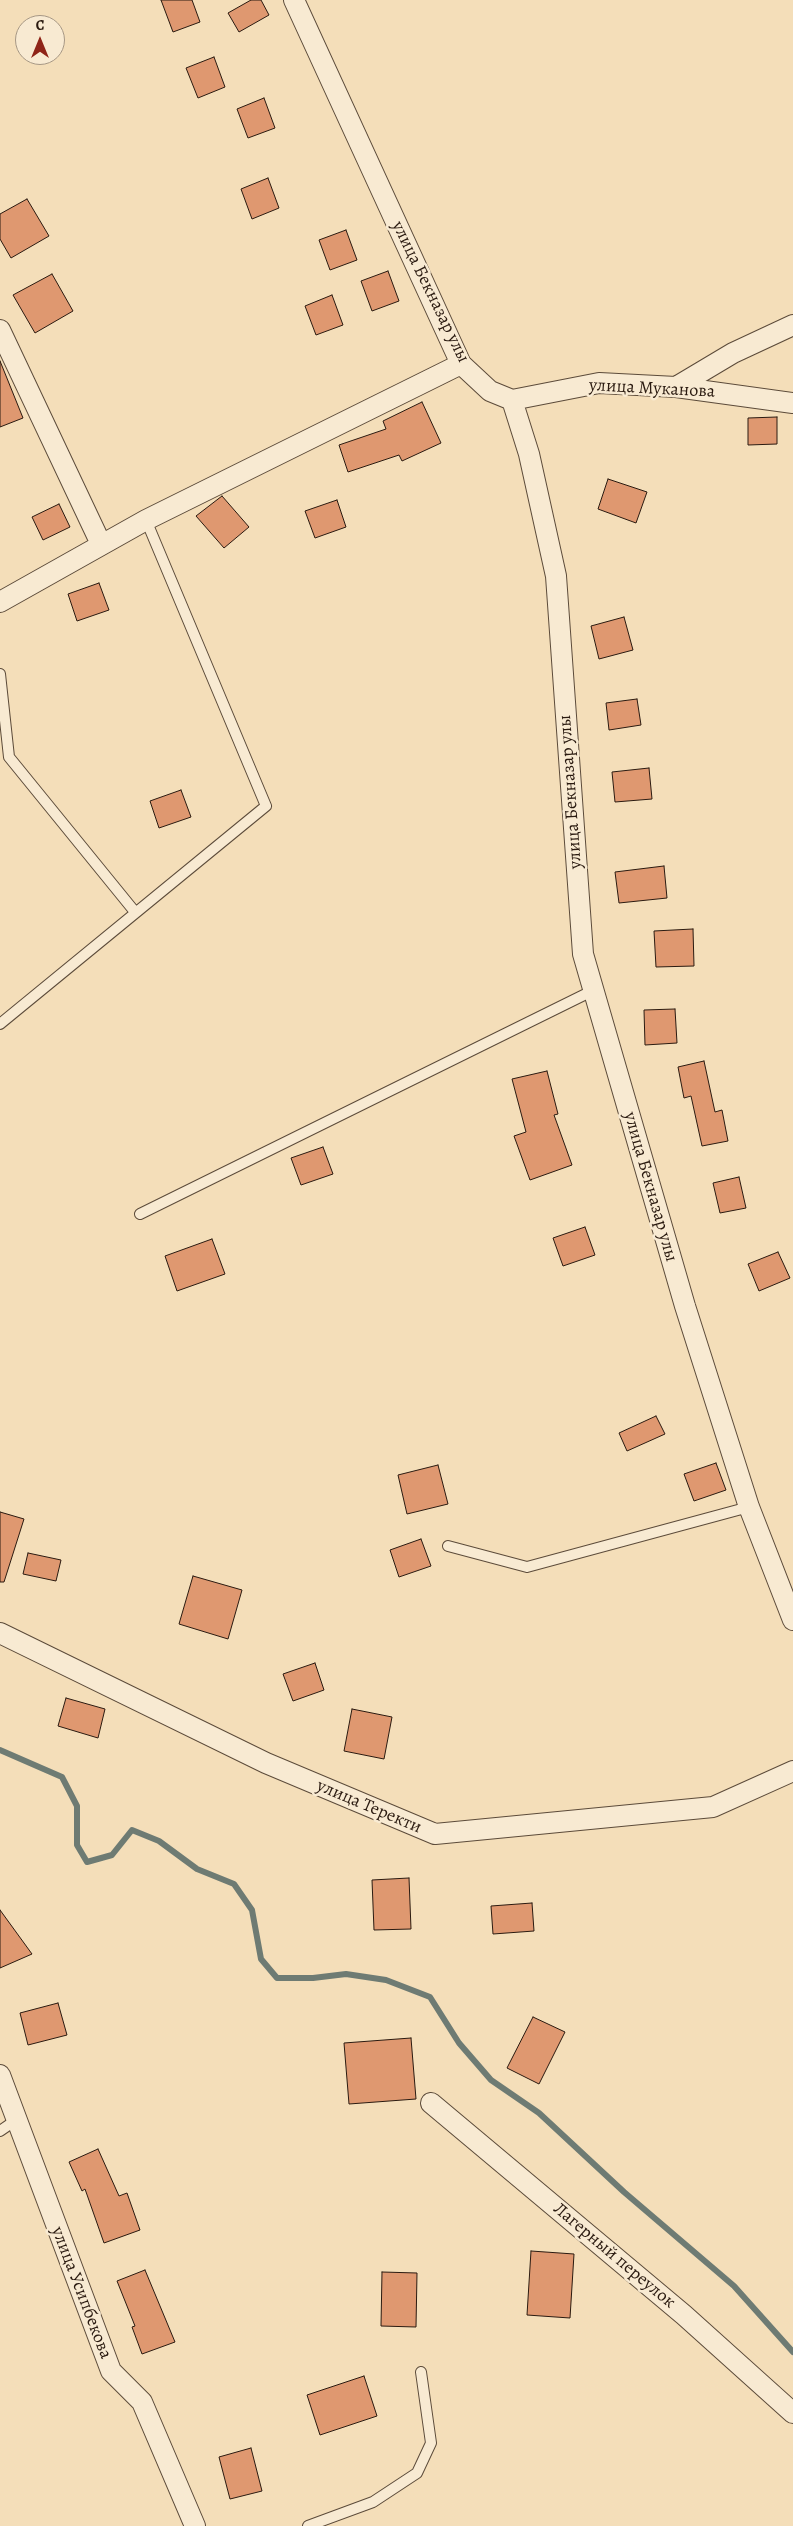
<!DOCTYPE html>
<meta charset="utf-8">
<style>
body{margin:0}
#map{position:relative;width:793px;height:2526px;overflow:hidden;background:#f4deb9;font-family:Alegreya,serif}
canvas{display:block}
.north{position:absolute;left:15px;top:15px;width:50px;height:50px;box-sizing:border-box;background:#f8ead2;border:1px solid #a69784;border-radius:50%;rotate:0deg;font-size:14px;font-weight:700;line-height:20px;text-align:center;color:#2a1a10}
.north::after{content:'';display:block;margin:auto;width:18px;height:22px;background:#8f2418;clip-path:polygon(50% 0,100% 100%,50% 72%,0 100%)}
</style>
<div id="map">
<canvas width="793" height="2526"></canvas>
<div class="north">С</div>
</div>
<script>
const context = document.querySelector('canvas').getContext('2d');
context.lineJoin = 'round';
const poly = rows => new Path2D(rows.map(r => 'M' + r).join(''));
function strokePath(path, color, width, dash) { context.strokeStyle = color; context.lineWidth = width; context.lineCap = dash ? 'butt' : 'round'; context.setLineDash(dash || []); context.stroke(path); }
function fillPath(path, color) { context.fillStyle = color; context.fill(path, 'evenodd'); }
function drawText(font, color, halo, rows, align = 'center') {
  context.font = font + ' Alegreya,serif'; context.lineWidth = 5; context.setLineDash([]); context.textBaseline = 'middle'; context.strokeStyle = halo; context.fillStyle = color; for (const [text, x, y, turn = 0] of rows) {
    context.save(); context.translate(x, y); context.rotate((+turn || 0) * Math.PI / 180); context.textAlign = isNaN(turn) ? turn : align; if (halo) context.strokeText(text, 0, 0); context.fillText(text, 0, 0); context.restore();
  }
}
strokePath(poly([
 [0,1750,62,1777,77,1806,77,1845,87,1862,112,1855,132,1830,159,1841,197,1869,234,1884,252,1910,261,1959,277,1978,313,1978,346,1974,386,1980,430,1997,459,2043,491,2080,539,2113,624,2192,734,2286,793,2352]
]), '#6e7b73', 6);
const building = poly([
 [161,0,192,0,200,22,173,32,161,0],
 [251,0,261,0,269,15,239,32,228,13,251,0],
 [214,57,225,87,198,98,186,68,214,57],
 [264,98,275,128,248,138,237,109,264,98],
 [268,178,279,208,252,219,241,189,268,178],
 [27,199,49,236,11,258,0,239,0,214,27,199],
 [346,230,357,260,330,270,319,240,346,230],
 [388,271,399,301,372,311,361,281,388,271],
 [52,274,73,311,35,333,13,295,52,274],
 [332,295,343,325,316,335,305,306,332,295],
 [0,361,23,418,0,427,0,361],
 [422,402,441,443,402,461,399,455,348,472,339,445,386,429,383,421,422,402],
 [777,417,777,444,748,445,748,418,777,417],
 [608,479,647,492,636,523,598,509,608,479],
 [222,496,249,527,224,548,196,516,222,496],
 [337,500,346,527,315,538,305,511,337,500],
 [59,504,70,527,43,540,32,517,59,504],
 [99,583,109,610,77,621,68,594,99,583],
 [624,617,633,650,599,659,591,626,624,617],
 [637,699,641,725,609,730,606,703,637,699],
 [649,768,652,799,615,802,612,772,649,768],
 [181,790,191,817,159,828,150,801,181,790],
 [664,866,667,898,619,903,615,872,664,866],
 [693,929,694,966,656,967,654,931,693,929],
 [675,1009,677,1043,645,1045,644,1010,675,1009],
 [704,1061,715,1112,722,1110,728,1141,702,1146,691,1096,684,1098,678,1067,704,1061],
 [547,1071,558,1114,554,1115,572,1165,530,1180,514,1136,526,1132,512,1079,547,1071],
 [323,1147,333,1174,301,1185,291,1158,323,1147],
 [739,1177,746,1208,720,1213,713,1183,739,1177],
 [585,1227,595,1255,563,1266,553,1238,585,1227],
 [212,1239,225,1274,177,1291,165,1256,212,1239],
 [778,1252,790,1278,759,1291,748,1264,778,1252],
 [656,1416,665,1434,627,1451,619,1433,656,1416],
 [716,1463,726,1490,694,1501,684,1474,716,1463],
 [438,1465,448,1504,407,1514,398,1475,438,1465],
 [0,1512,24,1519,4,1582,0,1582,0,1512],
 [421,1539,431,1566,399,1577,390,1550,421,1539],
 [28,1553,61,1560,56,1581,23,1574,28,1553],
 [193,1576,242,1590,228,1639,179,1624,193,1576],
 [315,1663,324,1690,293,1701,283,1674,315,1663],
 [66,1698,105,1709,98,1738,58,1726,66,1698],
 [352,1709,392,1717,384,1759,344,1751,352,1709],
 [409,1878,411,1929,374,1930,372,1880,409,1878],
 [532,1903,534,1931,493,1934,491,1906,532,1903],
 [0,1910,32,1954,0,1968,0,1910],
 [58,2003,67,2035,28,2045,20,2013,58,2003],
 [533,2017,565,2032,539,2084,507,2068,533,2017],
 [411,2038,416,2099,349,2104,344,2043,411,2038],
 [98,2149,119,2196,127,2193,140,2230,104,2243,85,2189,82,2191,69,2162,98,2149],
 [531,2251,574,2254,570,2318,527,2315,531,2251],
 [145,2270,175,2342,142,2354,132,2327,135,2326,117,2281,145,2270],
 [382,2272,417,2273,416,2327,381,2326,382,2272],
 [364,2376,377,2416,320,2435,307,2395,364,2376],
 [251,2448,262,2491,230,2499,219,2457,251,2448]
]);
fillPath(building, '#df9870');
strokePath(building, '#2a1a10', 1);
const lane = poly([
 [0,674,9,757,135,912],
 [0,1024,266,806,146,520],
 [140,1214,592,991],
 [448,1546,527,1567,749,1507],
 [0,2131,16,2120],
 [308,2526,373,2502,417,2473,431,2443,421,2372]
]);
const street = poly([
 [294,0,461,364,490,391,512,400,529,454,556,576,583,954,685,1306,749,1507,793,1620],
 [0,330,101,544],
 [676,387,733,353,793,325],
 [512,400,599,383,676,387,793,403],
 [0,602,146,520,461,364],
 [0,1633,266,1763,435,1834,713,1807,793,1771],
 [0,2075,111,2371,142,2402,195,2526],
 [431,2103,684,2315,793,2413]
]);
strokePath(lane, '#5c4b3a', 12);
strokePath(street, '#5c4b3a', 22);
strokePath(lane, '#f8ead2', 10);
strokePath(street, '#f8ead2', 20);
drawText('18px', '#2a1a10', '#f8ead2', [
 ["улица Бекназар улы",430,292,64],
 ["улица Муканова",652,389,3],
 ["улица Бекназар улы",571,792,-94],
 ["улица Бекназар улы",650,1187,74],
 ["улица Теректи",369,1807,23],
 ["Лагерный переулок",614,2256,40],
 ["улица Усипбекова",81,2293,69]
]);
</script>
